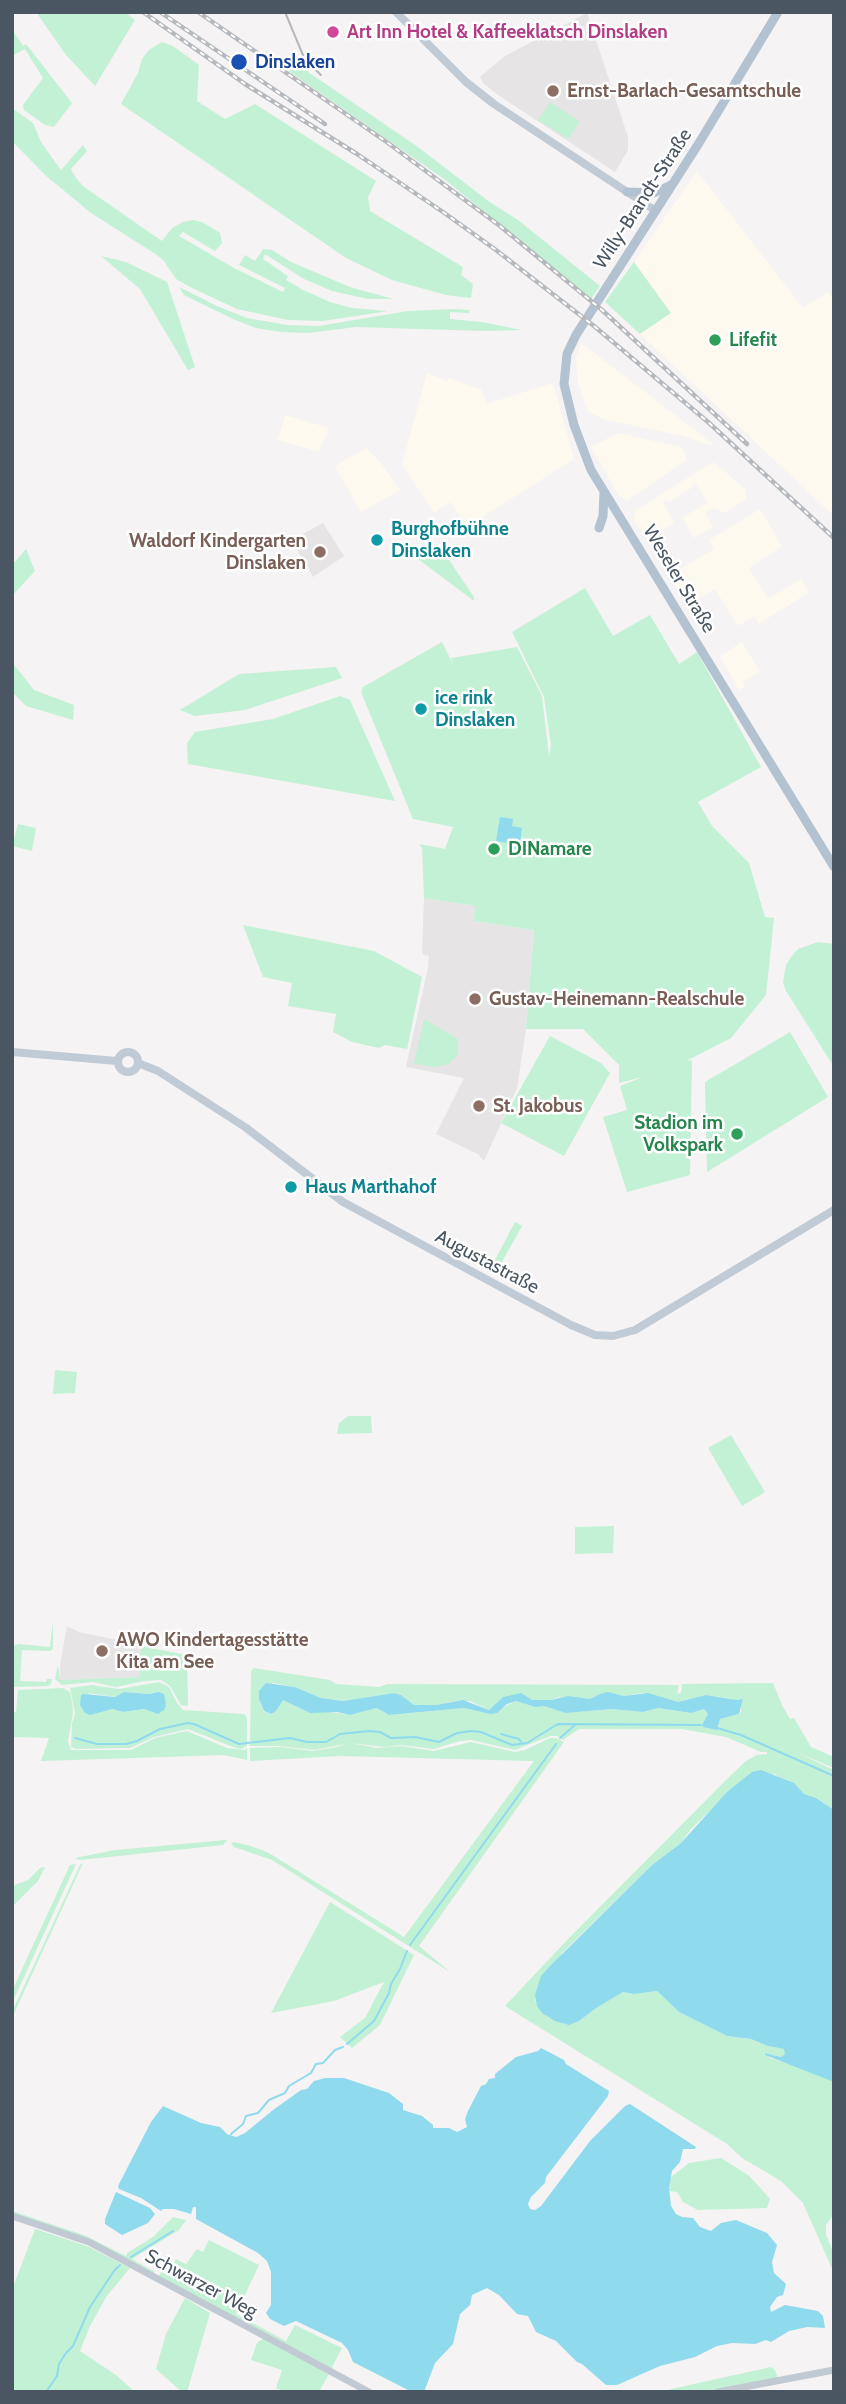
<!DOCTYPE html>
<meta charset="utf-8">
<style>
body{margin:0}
#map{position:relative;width:846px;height:2404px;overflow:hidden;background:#f5f3f3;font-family:Cabin,sans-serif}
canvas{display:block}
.frame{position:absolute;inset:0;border:14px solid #4a5661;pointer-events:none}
</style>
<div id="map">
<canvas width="846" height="2404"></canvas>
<div class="frame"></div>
</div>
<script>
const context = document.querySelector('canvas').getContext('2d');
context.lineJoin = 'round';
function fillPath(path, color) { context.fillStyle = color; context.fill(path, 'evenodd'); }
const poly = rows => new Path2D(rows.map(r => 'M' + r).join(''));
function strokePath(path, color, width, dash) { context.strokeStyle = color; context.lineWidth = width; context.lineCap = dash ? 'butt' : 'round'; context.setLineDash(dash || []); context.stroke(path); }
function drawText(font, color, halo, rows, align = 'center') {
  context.font = font + ' Cabin,sans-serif'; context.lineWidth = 5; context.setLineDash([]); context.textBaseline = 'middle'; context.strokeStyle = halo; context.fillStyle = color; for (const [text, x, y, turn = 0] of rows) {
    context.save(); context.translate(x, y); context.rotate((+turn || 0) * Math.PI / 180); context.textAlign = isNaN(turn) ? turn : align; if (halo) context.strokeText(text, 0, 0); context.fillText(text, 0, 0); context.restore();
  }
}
fillPath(poly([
 [697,171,803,308,828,292,834,300,834,516,640,334,670,313,634,262],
 [581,343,712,443,712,446,683,436,606,420,588,412,578,383,576,358],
 [427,373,447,381,449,378,482,390,486,404,553,383,574,459,467,527,451,502,434,513,402,464],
 [285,415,329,428,319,452,278,440],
 [618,433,681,447,686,455,686,460,627,501,619,496,591,447],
 [366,448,380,462,400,490,361,512,335,466],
 [711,463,715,463,746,490,746,499,727,512,724,513,714,508,705,512,713,527,694,538,682,518,708,502,695,483,691,488,669,503,667,499,663,502,674,523,647,540,634,520,636,510],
 [760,509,782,546,749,568,768,599,802,578,808,593,759,624,754,616,738,626,715,589,687,606,668,576,714,549,709,540],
 [742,642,760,672,743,682,745,687,739,690,720,656]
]), '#fdf9ef');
fillPath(poly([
 [587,13,628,137,628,150,615,172,498,95,483,83,480,77,505,56],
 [323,523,344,556,313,577,296,548,294,539],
 [424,898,475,906,474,921,534,930,526,1029,517,1088,484,1161,478,1154,436,1134,464,1078,406,1067,428,968,429,956,424,955,422,952],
 [67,1626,79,1632,141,1645,140,1677,60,1680,60,1665]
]), '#e6e4e5');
fillPath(poly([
 [36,12,125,12,135,20,95,86,66,55],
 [12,29,23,46,26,44,72,103,54,127,45,125,24,110,23,105,43,78,25,49,12,56],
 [162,42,173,46,199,65,197,101,225,119,255,104,376,181,368,197,370,211,463,267,461,275,473,284,471,298,446,295,392,280,346,258,121,104,138,73,142,59,149,50],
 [266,51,282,62,286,57,418,147,491,203,518,220,600,286,591,299,444,179,264,54],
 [550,102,580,122,568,139,538,120],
 [12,108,33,123,41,142,61,170,83,145,87,151,71,169,76,178,84,187,162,241,172,228,183,222,193,220,202,222,220,233,222,243,215,251,183,232,179,236,234,268,283,292,285,288,239,265,245,255,255,261,263,249,272,250,291,262,350,287,393,299,368,299,332,291,304,279,265,254,263,259,288,276,286,280,303,290,330,302,352,308,388,311,323,321,288,320,237,309,190,287,176,279,164,261,157,255,91,213,45,175,12,141],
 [101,256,126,262,167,282,195,367,188,370,140,289],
 [634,262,671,313,640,334,605,302],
 [179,287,219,307,247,318,287,325,319,326,408,311,454,309,469,310,469,313,450,312,450,319,482,322,521,330,484,331,356,327,308,333,281,332,256,328,233,319,184,295],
 [439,545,474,597,474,601,418,559],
 [26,549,35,571,12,596,12,565],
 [585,588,613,636,650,615,679,664,697,652,761,767,698,802,712,826,749,863,765,917,774,918,766,995,731,1038,686,1061,692,1060,690,1175,627,1192,603,1117,627,1110,620,1086,643,1077,619,1083,619,1065,583,1029,526,1029,534,930,474,921,475,906,424,898,422,848,419,844,445,849,453,827,413,819,361,692,363,687,442,642,455,668,451,658,517,647,542,696,549,757,551,745,544,697,512,632],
 [12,662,34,690,74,705,73,720,26,706,12,692],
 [336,667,342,678,245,710,195,716,180,710,239,674],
 [340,696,350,700,395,801,188,764,187,743,195,732,273,719],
 [18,824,36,828,32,851,12,846],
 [243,925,374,951,422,977,407,1049,385,1045,379,1048,352,1042,333,1032,336,1014,288,1006,292,983,263,977],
 [818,942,834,944,834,1067,786,991,783,982,786,965,791,957,798,949],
 [424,1019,458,1039,458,1054,449,1064,435,1067,414,1064],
 [790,1032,828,1097,707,1172,705,1082],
 [550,1036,601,1063,610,1073,564,1156,501,1123],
 [515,1222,522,1226,499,1267,493,1264],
 [55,1370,77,1372,75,1393,53,1394],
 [348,1416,371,1416,372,1433,337,1434,339,1423],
 [731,1435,765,1492,742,1506,708,1448],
 [614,1526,613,1553,575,1554,575,1527],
 [53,1622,53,1649,50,1651,22,1650,20,1681,46,1682,47,1679,52,1679,51,1684,48,1686,12,1687,12,1646,19,1644,50,1647],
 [141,1646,187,1655,188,1706,181,1705,170,1686,161,1680,144,1681,116,1687,93,1682,62,1685,55,1679,58,1665,60,1680,140,1677],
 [254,1668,330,1680,336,1684,379,1687,388,1684,679,1685,677,1694,681,1693,682,1684,773,1683,782,1705,790,1719,794,1718,811,1747,834,1757,834,1768,796,1752,834,1770,834,1810,816,1798,804,1795,794,1784,782,1780,775,1774,737,1784,691,1829,681,1843,652,1865,562,1953,535,2000,542,2013,564,2024,579,2021,595,2009,623,1992,634,1994,657,1991,679,2012,727,2036,751,2039,768,2046,785,2049,786,2054,781,2057,765,2053,770,2058,811,2071,834,2082,834,2214,826,2225,826,2235,834,2254,834,2273,803,2203,781,2181,742,2158,727,2144,505,2006,570,1937,730,1776,746,1761,757,1755,767,1754,767,1752,761,1752,726,1737,682,1729,579,1729,563,1740,557,1736,550,1736,515,1750,471,1740,460,1741,434,1749,401,1745,385,1747,350,1743,377,1748,401,1746,434,1751,471,1742,515,1752,525,1750,550,1738,556,1738,564,1742,419,1946,450,1972,272,1860,234,1847,231,1843,234,1842,251,1846,269,1853,404,1937,534,1761,340,1756,250,1761,250,1748,281,1747,313,1751,337,1747,346,1744,315,1750,278,1746,250,1746,251,1671],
 [273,1683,295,1687,321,1698,344,1701,394,1693,401,1695,414,1705,436,1705,456,1701,470,1701,489,1710,503,1697,532,1700,551,1700,559,1697,590,1699,600,1694,608,1693,624,1696,642,1693,678,1702,706,1695,728,1698,741,1703,741,1711,739,1714,720,1719,718,1727,702,1725,708,1714,704,1709,690,1713,658,1708,643,1712,612,1709,566,1713,544,1705,535,1707,516,1701,490,1714,464,1708,389,1715,377,1708,350,1715,297,1707,291,1702,282,1700,271,1714,264,1712,259,1699],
 [159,1682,169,1687,177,1703,183,1710,244,1714,247,1718,247,1746,241,1749,233,1747,188,1729,154,1737,130,1748,76,1749,71,1747,72,1723,75,1714,70,1688,92,1685,119,1689],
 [124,1692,149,1694,158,1692,166,1705,161,1713,145,1709,123,1712,112,1709,103,1709,88,1693,115,1697],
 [63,1688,70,1692,72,1702,73,1713,68,1741,71,1750,131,1750,155,1738,187,1731,227,1748,245,1750,247,1748,247,1760,224,1755,41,1761,49,1738,12,1737,12,1713,16,1712,18,1690],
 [227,1840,223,1845,80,1860,75,1858,115,1850],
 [83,1863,12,2018,12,2012,80,1865],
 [76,1864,12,2003,12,1991,70,1865],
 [45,1867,38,1881,12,1907,12,1886,28,1880,40,1868],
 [330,1902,414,1955,380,2025,352,2048,340,2037,365,2018,384,1982,334,2001,271,2013],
 [721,2158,748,2175,756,2183,770,2199,767,2208,698,2210,683,2202,677,2192,669,2191,670,2178,689,2163],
 [12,2211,84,2235,126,2256,127,2253,153,2237,173,2217,186,2220,179,2230,132,2259,155,2272,153,2273,91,2240,12,2214],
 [35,2229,87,2246,130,2268,106,2297,89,2328,80,2351,116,2375,135,2392,12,2392,12,2290],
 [209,2240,259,2265,236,2314,286,2341,295,2325,342,2348,331,2369,159,2276,162,2270,168,2273,176,2259,186,2264,197,2249,203,2252],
 [185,2298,210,2313,187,2392,182,2392,156,2369,166,2334],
 [264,2338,330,2372,319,2392,286,2392,276,2388,282,2370,251,2360,257,2343],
 [771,2367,775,2370,778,2378,704,2392,658,2392]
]), '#c3f1d5');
fillPath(poly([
 [500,817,513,819,512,826,522,828,519,850,508,848,508,843,496,841],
 [266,1683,295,1687,321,1698,343,1701,394,1693,401,1695,414,1705,436,1705,463,1700,489,1710,503,1697,521,1693,532,1700,551,1700,568,1696,590,1699,600,1694,608,1692,624,1696,648,1693,678,1702,706,1695,737,1700,743,1699,739,1714,720,1719,717,1730,703,1727,702,1725,708,1714,704,1709,691,1713,658,1708,643,1712,612,1709,566,1713,544,1706,535,1707,516,1701,507,1704,497,1713,490,1714,464,1708,389,1715,377,1708,350,1715,337,1712,310,1713,283,1700,276,1711,271,1714,264,1711,259,1699,259,1691],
 [124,1692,149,1694,158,1692,164,1694,166,1705,164,1710,158,1714,144,1709,123,1712,112,1709,90,1715,85,1713,80,1705,81,1695,84,1694,115,1697],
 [761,1770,794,1783,804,1794,816,1798,834,1810,834,2082,765,2055,765,2053,781,2057,785,2054,784,2049,768,2046,751,2039,727,2036,679,2012,657,1991,634,1994,623,1992,595,2009,579,2021,569,2025,555,2021,542,2013,537,2006,535,1995,541,1976,550,1966,652,1865,681,1843,727,1792,752,1772],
 [541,2048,564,2060,566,2064,609,2091,608,2096,546,2177,545,2183,531,2197,528,2204,530,2209,535,2210,541,2206,590,2141,625,2106,630,2104,696,2147,695,2149,683,2149,680,2162,672,2171,669,2188,671,2206,676,2214,682,2217,693,2218,700,2227,711,2231,721,2223,736,2220,767,2233,777,2245,772,2262,774,2273,786,2284,783,2295,777,2297,770,2307,771,2312,785,2305,818,2311,823,2316,825,2328,807,2327,789,2331,771,2342,766,2340,755,2344,732,2343,717,2346,695,2357,660,2366,617,2385,606,2385,582,2364,577,2362,556,2341,536,2332,528,2316,517,2314,499,2295,487,2288,472,2295,470,2305,460,2314,453,2344,435,2363,424,2392,412,2392,353,2362,348,2350,342,2343,296,2321,284,2326,270,2319,266,2313,271,2305,271,2272,267,2261,258,2253,196,2219,196,2207,193,2207,191,2214,174,2209,163,2209,161,2211,141,2198,119,2189,118,2186,151,2122,163,2106,201,2123,220,2127,227,2134,236,2137,245,2133,273,2110,301,2090,307,2089,314,2081,325,2078,344,2078,389,2093,403,2104,403,2110,422,2116,433,2125,433,2128,449,2128,457,2132,467,2127,465,2119,468,2111,481,2086,486,2084,489,2079,495,2078,495,2074,516,2057,538,2051],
 [116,2192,150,2208,155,2214,148,2223,122,2235,105,2224,105,2219]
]), '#90daee');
strokePath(poly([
 [717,1728,741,1735,834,1776],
 [501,1734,519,1739,521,1742],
 [75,1738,97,1744,126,1744,137,1741,160,1729,188,1723,194,1724,239,1744,290,1738,307,1742,326,1742,340,1734,369,1731,380,1732,391,1738,415,1737,439,1742,457,1733,471,1731,481,1732,512,1745,527,1743,558,1724,701,1725],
 [560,1738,575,1725],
 [410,1945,556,1744],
 [347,2044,374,2021,389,1993,391,1984,400,1969,407,1951],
 [231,2134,243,2124,246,2116,258,2113,269,2100,285,2093,289,2086,311,2073,316,2064,323,2063,335,2050,343,2047],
 [131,2257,173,2231],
 [46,2392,57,2376,59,2364,66,2353,73,2346,90,2307,114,2271,120,2265]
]), '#90daee', 2);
strokePath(poly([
 [12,2216,89,2242,369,2392],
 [718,2392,834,2370]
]), '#c1cad2', 7);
strokePath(poly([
 [396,12,466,82,494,104,656,211],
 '118 1062a10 10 0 1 1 20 0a10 10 0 1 1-20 0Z',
 [12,1052,117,1061],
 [138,1063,158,1071,245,1127,343,1202,571,1325,595,1335,613,1336,635,1330,834,1210]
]), '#c1cbd6', 8);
strokePath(poly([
 [778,12,699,143,576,335,567,354,564,384,574,425,591,470,834,867],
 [627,192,654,193,671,185],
 [599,528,603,516,604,492]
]), '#b3c2d1', 9);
strokePath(poly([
 [285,12,305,60,321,75]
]), '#b5b8bd', 2);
const rail = poly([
 [143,12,245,84,357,154,443,212,496,250,594,326,708,422,834,538],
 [160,12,325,124],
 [198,12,388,143,500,226,602,310,747,444]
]);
strokePath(rail, '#b5b8bd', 4.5);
strokePath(rail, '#fff', 2, [5]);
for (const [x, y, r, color] of [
 [333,32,7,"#d1479c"],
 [239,62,9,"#1a4fb4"],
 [553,91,7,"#8d6e63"],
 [715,340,7,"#2e9e5b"],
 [377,540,7,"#0f9aa8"],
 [320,552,7,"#8d6e63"],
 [421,709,7,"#0f9aa8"],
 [494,849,7,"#2e9e5b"],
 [475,999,7,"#8d6e63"],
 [479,1106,7,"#8d6e63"],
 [737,1134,7,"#2e9e5b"],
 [291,1187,7,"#0f9aa8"],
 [102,1651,7,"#8d6e63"]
]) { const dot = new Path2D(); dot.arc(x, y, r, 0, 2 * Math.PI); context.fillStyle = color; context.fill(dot); strokePath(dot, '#fff', 2.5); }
drawText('bold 19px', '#b23c85', '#fff', [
 ["Art Inn Hotel & Kaffeeklatsch Dinslaken",347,32]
], 'left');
drawText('bold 19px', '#164399', '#fff', [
 ["Dinslaken",255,62]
], 'left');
drawText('bold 19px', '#785e54', '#fff', [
 ["Ernst-Barlach-Gesamtschule",567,91],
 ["Waldorf Kindergarten",306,541,"right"],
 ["Dinslaken",306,563,"right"],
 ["Gustav-Heinemann-Realschule",489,999],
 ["St. Jakobus",493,1106],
 ["AWO Kindertagesstätte",116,1640],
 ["Kita am See",116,1662]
], 'left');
drawText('19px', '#4a5661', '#fff', [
 ["Willy-Brandt-Straße",643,199,-57],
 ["Weseler Straße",679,579,59],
 ["Augustastraße",487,1262,28],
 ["Schwarzer Weg",201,2284,28]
]);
drawText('bold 19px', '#27864d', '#fff', [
 ["Lifefit",729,340],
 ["DINamare",508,849],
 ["Stadion im",723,1123,"right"],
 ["Volkspark",723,1145,"right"]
], 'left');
drawText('bold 19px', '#0d838f', '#fff', [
 ["Burghofbühne",391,529],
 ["Dinslaken",391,551],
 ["ice rink",435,698],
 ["Dinslaken",435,720],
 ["Haus Marthahof",305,1187]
], 'left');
</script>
